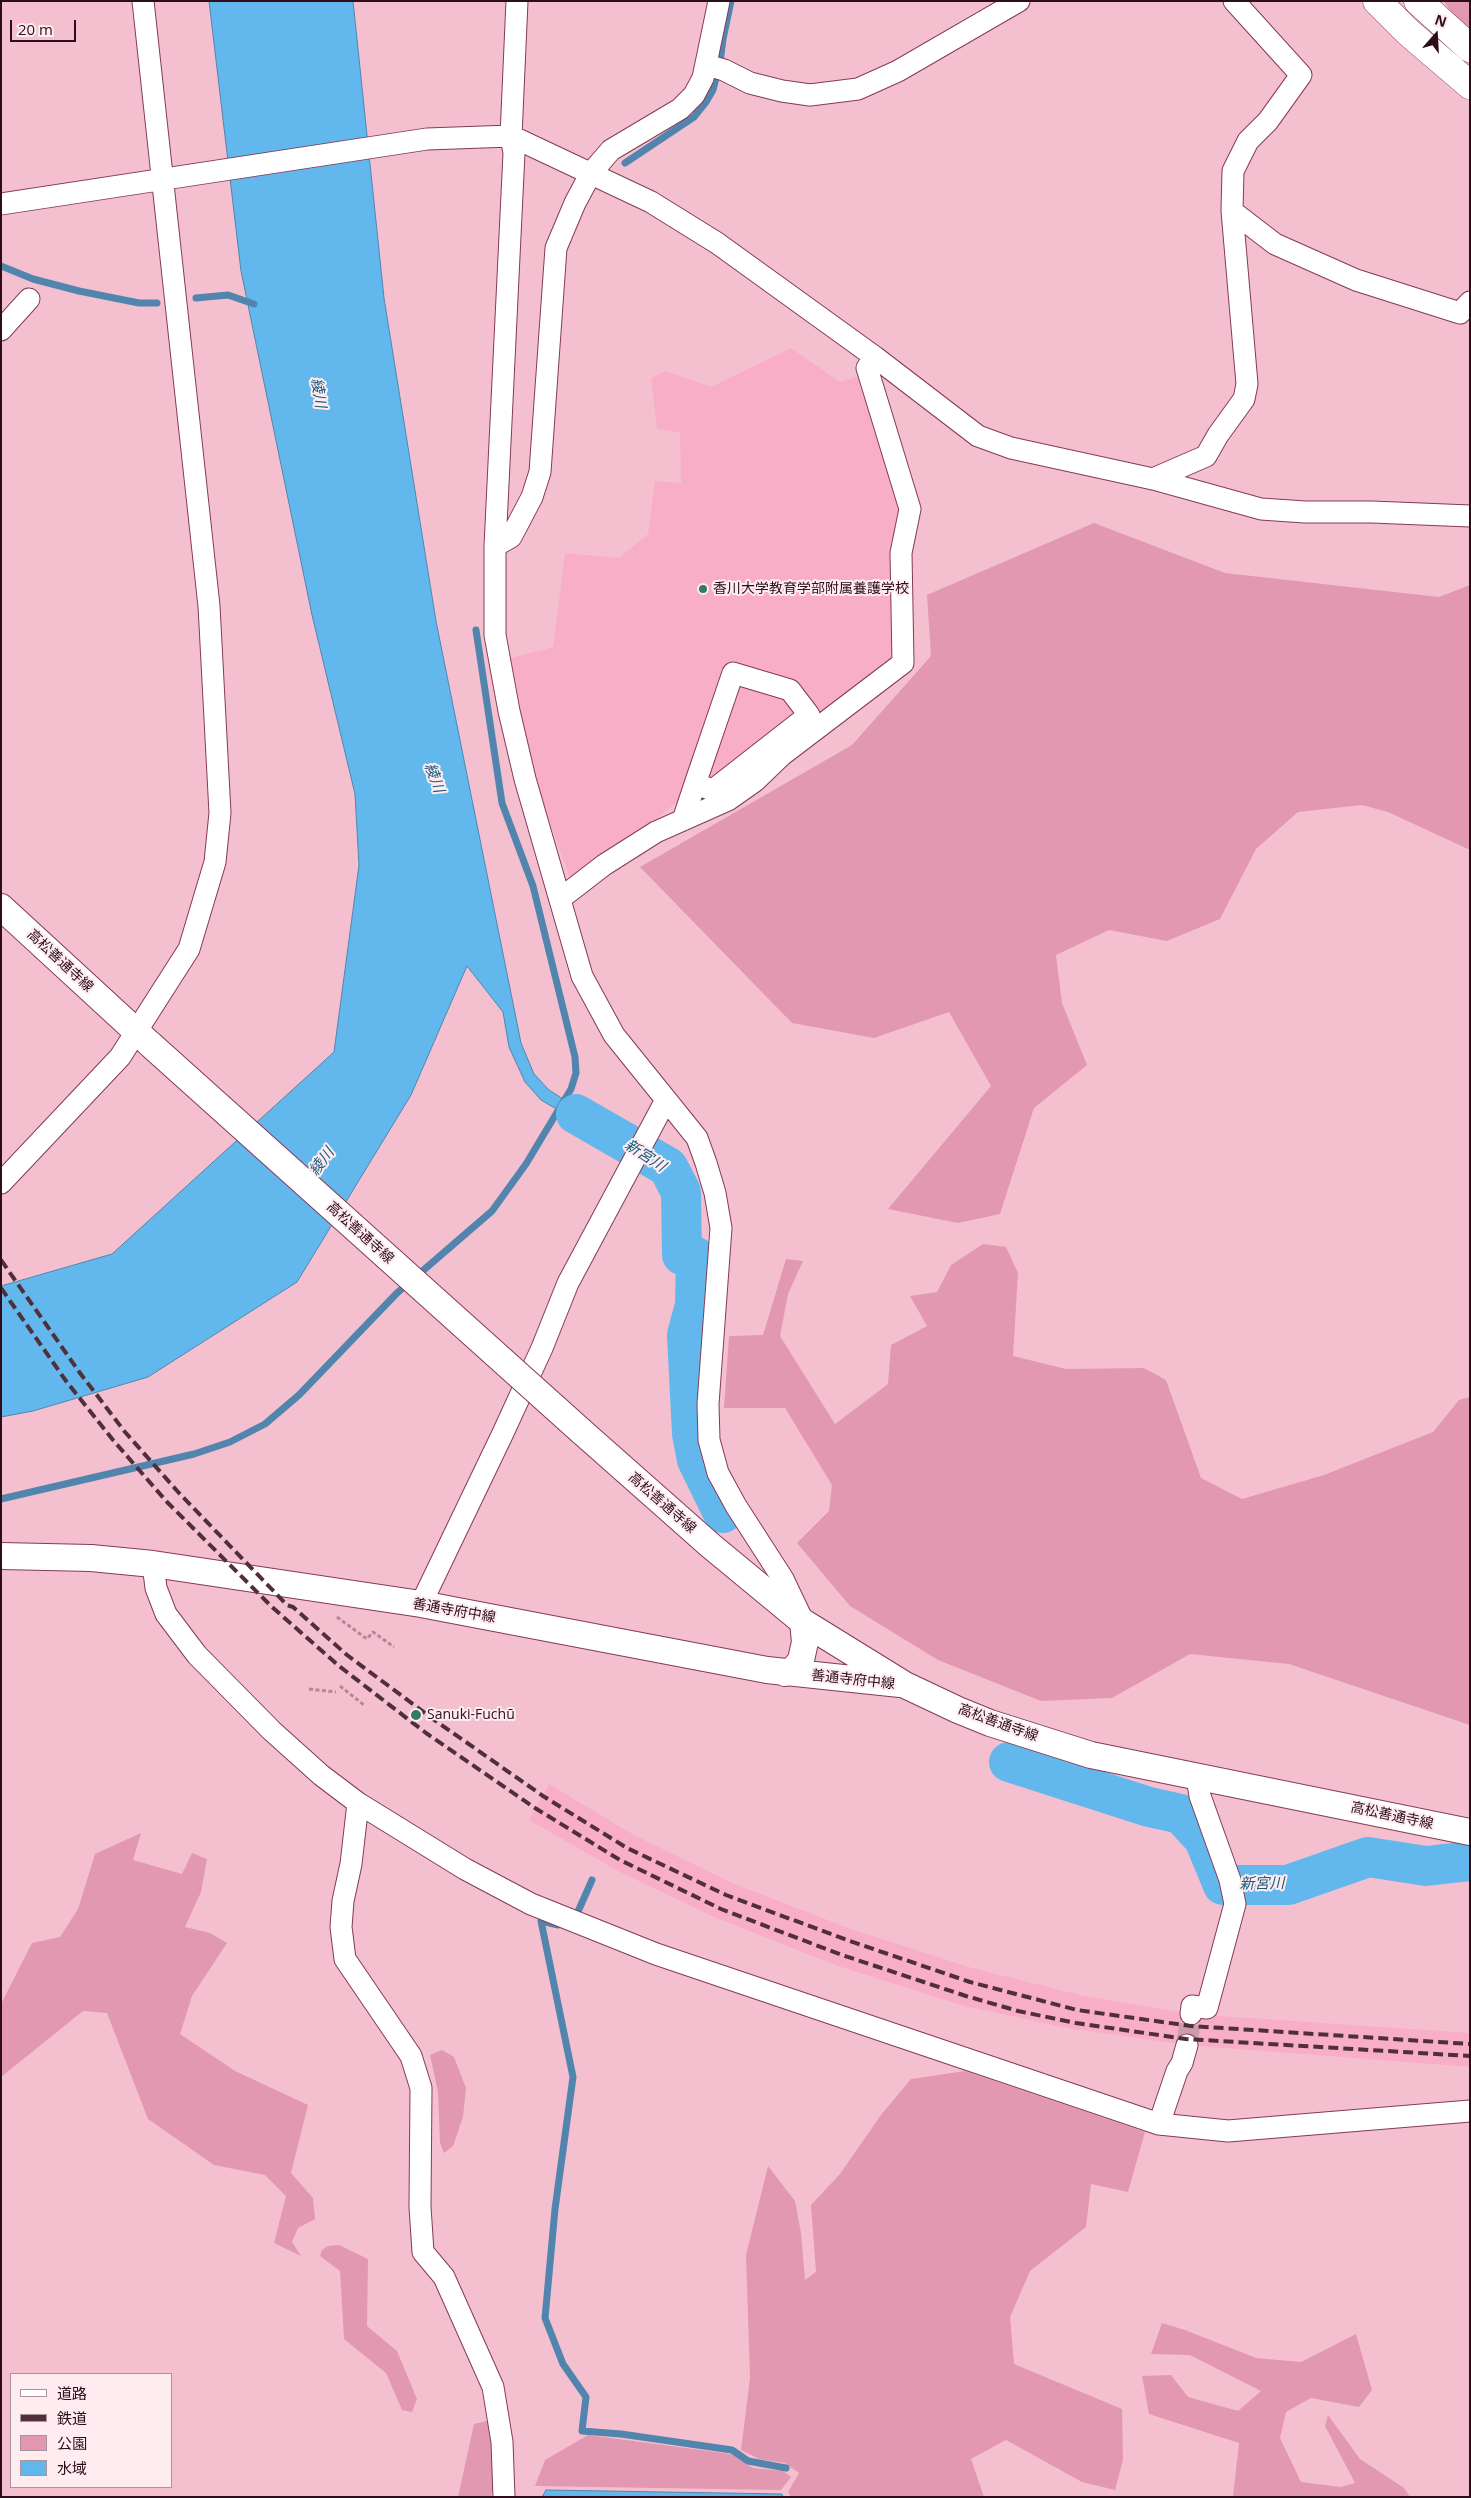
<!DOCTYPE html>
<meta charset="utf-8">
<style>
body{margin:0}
#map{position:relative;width:1471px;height:2498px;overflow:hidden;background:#f4c0d0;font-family:"Open Sans","Noto Sans JP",sans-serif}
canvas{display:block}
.frame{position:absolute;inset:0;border:2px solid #2c0d19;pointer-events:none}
.legend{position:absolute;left:10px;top:2373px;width:162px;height:115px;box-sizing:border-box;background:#feecf1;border:1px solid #aa939b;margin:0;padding:6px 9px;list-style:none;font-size:15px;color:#2c0d19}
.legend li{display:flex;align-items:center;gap:10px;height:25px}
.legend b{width:25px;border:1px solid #aa939b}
.north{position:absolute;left:1411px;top:10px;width:50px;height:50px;-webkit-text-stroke:4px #feecf1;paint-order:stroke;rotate:19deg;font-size:14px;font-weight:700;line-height:20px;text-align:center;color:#2c0d19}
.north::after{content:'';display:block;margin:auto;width:18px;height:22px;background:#2c0d19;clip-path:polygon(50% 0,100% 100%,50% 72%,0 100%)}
.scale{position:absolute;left:10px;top:20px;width:66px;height:22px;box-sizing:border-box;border:2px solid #2c0d19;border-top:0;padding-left:6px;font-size:15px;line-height:18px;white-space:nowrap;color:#2c0d19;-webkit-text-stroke:4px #feecf1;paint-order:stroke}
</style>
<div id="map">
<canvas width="1471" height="2498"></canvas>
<div class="frame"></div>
<ul class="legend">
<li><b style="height:6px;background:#fff"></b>道路</li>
<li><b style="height:6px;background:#502e3a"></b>鉄道</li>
<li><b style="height:14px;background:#e298b1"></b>公園</li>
<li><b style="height:14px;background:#62b8ed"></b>水域</li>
</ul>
<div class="north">N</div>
<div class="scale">20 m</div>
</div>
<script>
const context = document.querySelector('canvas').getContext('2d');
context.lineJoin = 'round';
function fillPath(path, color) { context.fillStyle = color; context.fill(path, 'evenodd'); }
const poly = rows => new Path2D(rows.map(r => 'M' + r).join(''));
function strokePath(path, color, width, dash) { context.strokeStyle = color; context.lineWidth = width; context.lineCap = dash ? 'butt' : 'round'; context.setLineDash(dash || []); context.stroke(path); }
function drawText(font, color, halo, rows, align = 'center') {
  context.font = font + ' "Open Sans","Noto Sans JP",sans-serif'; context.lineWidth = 4; context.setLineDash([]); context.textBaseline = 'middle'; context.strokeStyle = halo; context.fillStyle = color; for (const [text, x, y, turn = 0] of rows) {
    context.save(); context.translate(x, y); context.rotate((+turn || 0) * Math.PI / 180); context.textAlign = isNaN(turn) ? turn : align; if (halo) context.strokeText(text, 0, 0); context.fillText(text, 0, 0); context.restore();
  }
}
fillPath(poly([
 [791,348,840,382,862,375,901,512,893,662,706,801,679,800,646,828,570,878,534,779,511,658,553,647,565,553,619,558,648,534,655,481,681,483,680,433,657,429,651,378,666,371,711,387],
 [549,1784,634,1835,732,1883,851,1929,972,1968,1080,1995,1191,2014,1470,2033,1470,2067,1187,2045,1073,2029,964,2006,838,1966,716,1918,620,1872,529,1820]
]), '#f9aec7');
fillPath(poly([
 [1444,1,1470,1,1470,43],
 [1094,523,1225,573,1439,597,1470,585,1470,850,1388,812,1362,805,1298,812,1256,849,1220,919,1167,941,1109,930,1056,955,1062,1003,1087,1065,1034,1108,1000,1214,958,1223,888,1209,991,1086,949,1012,874,1038,792,1023,640,867,852,745,931,656,927,595],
 [983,1244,1006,1247,1018,1273,1013,1356,1066,1369,1144,1368,1166,1380,1201,1478,1242,1499,1324,1475,1433,1432,1459,1400,1470,1397,1470,1725,1289,1664,1190,1654,1112,1698,1041,1701,938,1660,850,1606,797,1543,829,1511,832,1485,785,1408,724,1408,729,1336,763,1335,786,1259,803,1261,788,1294,780,1336,835,1424,888,1384,891,1345,927,1326,910,1296,937,1292,951,1265],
 [141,1833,133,1860,182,1874,192,1853,207,1859,201,1892,185,1927,210,1933,227,1943,192,1996,180,2034,235,2071,308,2105,291,2173,313,2198,315,2219,298,2228,292,2242,301,2256,274,2243,286,2196,265,2175,214,2165,148,2119,107,2013,83,2011,1,2077,1,2004,32,1943,60,1937,78,1909,95,1854],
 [442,2050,454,2057,466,2088,463,2117,453,2146,444,2153,440,2143,438,2092,430,2055],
 [965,2071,1145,2132,1128,2192,1091,2184,1086,2227,1030,2271,1010,2317,1014,2364,1122,2409,1123,2460,1115,2490,1082,2482,1006,2440,971,2459,984,2497,791,2497,788,2492,799,2473,785,2463,759,2459,741,2450,750,2378,746,2255,768,2166,795,2201,801,2233,805,2280,816,2272,811,2205,840,2174,881,2115,911,2079],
 [339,2245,368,2259,367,2326,397,2351,417,2399,412,2412,402,2410,386,2373,344,2339,340,2271,320,2256,322,2250,328,2246],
 [1162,2323,1185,2330,1256,2358,1301,2362,1356,2334,1372,2390,1359,2407,1311,2398,1286,2412,1280,2438,1301,2482,1341,2487,1355,2483,1325,2426,1328,2415,1360,2459,1404,2488,1410,2497,1233,2497,1239,2443,1149,2414,1142,2376,1171,2375,1188,2397,1238,2411,1261,2391,1190,2355,1151,2354],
 [491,2420,494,2484,491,2497,458,2497,474,2424],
 [588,2435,731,2454,753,2468,783,2471,791,2477,781,2490,535,2486,545,2460]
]), '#e298b1');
const water = poly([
 [209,1,353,1,384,298,436,621,521,1043,534,1074,549,1090,625,1139,620,1146,541,1100,525,1082,509,1047,503,1012,467,966,411,1095,297,1282,148,1377,33,1411,1,1417,1,1286,112,1254,334,1052,359,865,355,794,312,615,241,271,209,1],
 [546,2490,782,2494,783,2497,542,2497,546,2490]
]);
fillPath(water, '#62b8ed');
strokePath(water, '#5285ad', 1);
strokePath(poly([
 [625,163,694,117,706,102,713,90,720,62,723,39,731,1],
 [1,266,33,279,79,291,139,303,157,303],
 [196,298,228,295,254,304],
 [1,1499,194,1454,230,1442,265,1424,299,1395,397,1293,492,1211,526,1164,571,1089,576,1073,575,1057,533,886,502,803,476,630],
 [576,1916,592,1880],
 [558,1925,541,1921,573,2077,555,2209,545,2318,563,2364,586,2397,582,2431,621,2434,732,2450,748,2461,786,2468]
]), '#5285ad', 7);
strokePath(poly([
 [576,1114,668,1167,681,1192,682,1255,696,1257,695,1305,687,1335,692,1434,697,1460,723,1513],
 [1009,1762,1149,1807,1181,1814,1204,1839,1223,1885,1288,1885,1368,1857,1426,1866,1470,1861]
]), '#62b8ed', 40);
strokePath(poly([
 [1187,2045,1191,2014]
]), '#cc9cab', 21, [21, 11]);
const minor = poly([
 [517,1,511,136,514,153,495,546,495,635,509,711,525,779,582,976,614,1035,697,1138,706,1163,715,1193,721,1228,708,1404,709,1440,718,1473,736,1506,783,1579,803,1621],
 [1234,1,1301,75,1268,121,1248,141,1233,171,1232,211,1275,244,1356,280,1460,313,1470,302],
 [707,65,724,70,750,83,782,91,810,95,858,89,898,71,1019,1],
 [1,204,427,139,511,136,651,202,717,243,875,357,978,436,1011,448,1153,479,1261,509,1305,512,1372,512,1470,516],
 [1,330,29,299],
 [1153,479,1206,456,1218,435,1244,399,1247,384,1232,211],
 [495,546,511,537,532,497,540,472,556,248,575,203,591,173,611,150,680,109,694,95,703,78,719,1],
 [683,820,695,784,733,673,790,690,809,715,713,790,695,784],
 [560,899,604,865,656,832,728,800,755,781,782,755,903,663,901,553,910,509,867,368,875,357],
 [1,1183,120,1057,189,949,215,862,220,813,209,606,143,1],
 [153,1564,156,1588,166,1614,197,1655,272,1731,321,1775,358,1803,465,1869,531,1904,656,1954,1159,2124,1228,2131,1470,2111],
 [421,1604,503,1433,542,1348,568,1283,666,1100],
 [358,1803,351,1864,343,1901,341,1927,345,1959,411,2056,421,2088,420,2207,423,2252,444,2277,493,2387,502,2442,504,2497],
 [1191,2014,1192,2006,1207,2008,1235,1904,1230,1880,1200,1796,1197,1777],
 [1159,2124,1177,2071,1182,2063,1187,2045]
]);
const major = poly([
 [1,907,151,1045],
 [581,1431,711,1546,803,1622,905,1685,958,1710,990,1723,1091,1755,1470,1832],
 [1,1556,91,1558,153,1564,421,1604,767,1670,900,1684],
 [785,1673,794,1669,801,1660,805,1642,803,1622]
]);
const highway = poly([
 [1377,1,1408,32,1470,85],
 [1418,1,1470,48]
]);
strokePath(minor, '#843a57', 23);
strokePath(major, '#843a57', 28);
strokePath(highway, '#843a57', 29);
strokePath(poly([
 [337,1617,367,1639,373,1632,394,1647],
 [340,1686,364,1705],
 [309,1689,336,1692]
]), '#b48796', 3, [4, 2.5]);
strokePath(minor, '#fff', 21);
strokePath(major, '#fff', 26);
strokePath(highway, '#fff', 28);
strokePath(poly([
 [1,1260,80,1373,125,1432,179,1493,287,1605,293,1607,347,1655,433,1719,543,1796,627,1848,726,1895,847,1940,970,1982,1077,2010,1191,2026,1470,2044],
 [1,1288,66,1381,113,1440,167,1502,272,1607,339,1666,426,1733,535,1808,620,1860,721,1909,842,1955,966,1996,1018,2011,1076,2023,1186,2039,1470,2056]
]), '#502e3a', 4, [10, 5]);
const majorBridge = poly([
 [151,1045,581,1431]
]);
strokePath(majorBridge, '#843a57', 28, []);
strokePath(majorBridge, '#fff', 26);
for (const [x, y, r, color] of [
 [703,589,5,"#36796b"],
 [416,1715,6,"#36796b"]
]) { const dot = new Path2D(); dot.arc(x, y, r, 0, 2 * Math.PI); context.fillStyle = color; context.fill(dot); strokePath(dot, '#feecf1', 2); }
drawText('14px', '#2c0d19', '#feecf1', [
 ["香川大学教育学部附属養護学校",713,589],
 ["Sanuki-Fuchū",427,1715]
], 'left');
drawText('14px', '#2c0d19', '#feecf1', [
 ["高松善通寺線",60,961,43],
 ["高松善通寺線",360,1233,42],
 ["高松善通寺線",662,1503,41],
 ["善通寺府中線",454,1611,10],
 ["善通寺府中線",853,1680,6],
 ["高松善通寺線",998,1723,20],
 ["高松善通寺線",1392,1816,12]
]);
drawText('italic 15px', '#195a7d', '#feecf1', [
 ["綾川",318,393,81],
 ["綾川",434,778,70],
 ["新宮川",645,1156,33],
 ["綾川",322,1162,-53],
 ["新宮川",1262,1884,-1]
]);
</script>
